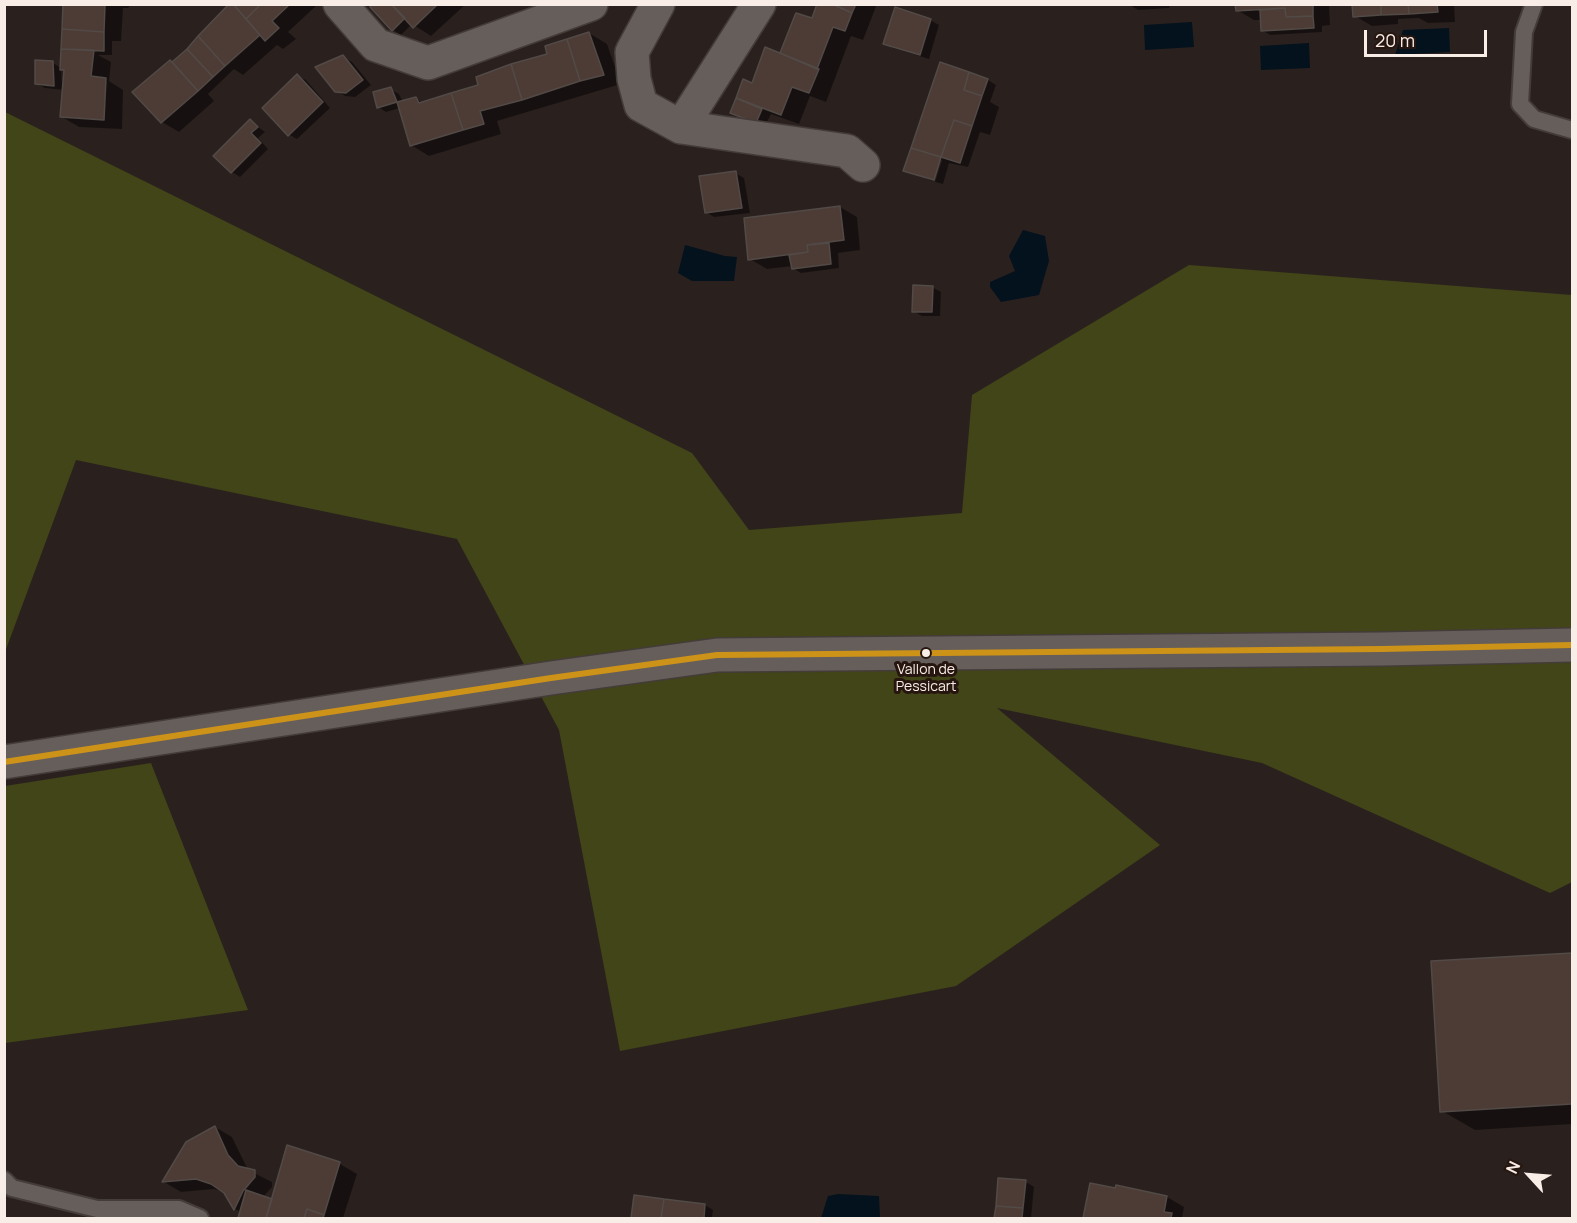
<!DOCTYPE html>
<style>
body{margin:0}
#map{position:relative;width:1577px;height:1223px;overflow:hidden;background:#2a211e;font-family:Manrope,sans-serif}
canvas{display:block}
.frame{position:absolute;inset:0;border:6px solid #f9ede8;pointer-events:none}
.north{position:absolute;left:1499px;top:1145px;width:60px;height:60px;-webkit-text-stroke:4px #26160f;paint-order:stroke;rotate:296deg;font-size:16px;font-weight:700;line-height:24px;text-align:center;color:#f9ede8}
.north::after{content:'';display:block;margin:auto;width:21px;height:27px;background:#f9ede8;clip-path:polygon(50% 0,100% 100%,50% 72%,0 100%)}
.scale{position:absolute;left:1364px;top:30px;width:123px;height:27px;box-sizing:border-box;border:3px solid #f9ede8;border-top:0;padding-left:8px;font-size:18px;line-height:21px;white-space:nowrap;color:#f9ede8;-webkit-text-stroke:4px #26160f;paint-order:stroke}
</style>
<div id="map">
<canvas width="1577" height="1223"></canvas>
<div class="frame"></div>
<div class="north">N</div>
<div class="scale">20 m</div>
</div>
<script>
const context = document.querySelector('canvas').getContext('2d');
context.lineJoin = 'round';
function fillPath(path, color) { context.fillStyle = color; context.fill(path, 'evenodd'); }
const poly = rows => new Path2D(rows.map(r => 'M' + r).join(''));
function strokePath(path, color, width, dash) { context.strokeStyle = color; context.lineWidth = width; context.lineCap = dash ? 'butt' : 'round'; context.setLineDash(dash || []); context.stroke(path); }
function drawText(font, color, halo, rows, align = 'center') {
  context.font = font + ' Manrope,sans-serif'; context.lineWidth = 6; context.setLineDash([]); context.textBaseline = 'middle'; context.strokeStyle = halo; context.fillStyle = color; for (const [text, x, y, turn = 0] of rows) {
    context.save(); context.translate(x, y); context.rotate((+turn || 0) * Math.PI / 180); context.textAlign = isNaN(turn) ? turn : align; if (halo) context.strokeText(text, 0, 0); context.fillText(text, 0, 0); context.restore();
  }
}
fillPath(poly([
 [5,112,692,453,749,530,962,513,972,395,1189,265,1572,295,1572,882,1550,893,1262,763,997,708,1160,845,956,986,620,1051,559,730,457,539,76,460,5,652],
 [151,763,248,1010,5,1043,5,786]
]), '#414518');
fillPath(poly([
 [1192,22,1194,47,1145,50,1144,25],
 [1449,28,1450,52,1395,55,1403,30],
 [1309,43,1310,68,1261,70,1260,46],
 [1023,230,1045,236,1049,261,1039,295,1001,302,990,287,990,282,1015,271,1009,256],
 [685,245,725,256,737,257,734,281,692,281,678,273],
 [838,1194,879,1196,880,1218,821,1218,828,1196]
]), '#04121d');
fillPath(poly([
 [65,4,132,4,128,8,123,8,121,41,112,41,112,55,98,55,111,62,109,81,123,90,122,129,79,127,62,117,64,90,45,88,37,84,53,63,61,68],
 [61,69,65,71,64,85,62,84],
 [231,4,318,4,288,32,296,39,283,49,277,45,243,75,234,69,208,94,214,101,179,132,162,122,170,61,173,63],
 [375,4,466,4,431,36,412,24,401,35,393,30],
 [819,4,877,4,863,40,851,36,826,102,810,96,799,124,771,114,765,126,732,112,744,81,753,85,781,55,797,14,813,20],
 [1128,4,1171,4,1169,8,1138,10],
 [1237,4,1329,4,1330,25,1322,26,1322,32,1270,35,1262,30,1262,20,1254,20,1237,10],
 [1354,4,1454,4,1455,22,1428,23,1419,18,1398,19,1398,24,1372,26,1355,16],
 [930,20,939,25,929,59,893,48,885,44],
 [589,33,607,44,621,84,497,121,501,134,429,156,411,145,400,108,386,112,378,107,390,89,399,94,403,102,416,99,423,103,480,86,549,55],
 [343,57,352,62,371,85,355,97,345,96,336,90],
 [297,76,306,80,330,108,297,139,288,134],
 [988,80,996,85,990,102,999,107,990,135,980,132,968,167,949,163,943,184,935,182,942,160,938,160,932,181,905,170],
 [250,121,265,132,258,138,268,149,240,177,232,172,215,156],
 [735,173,744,178,750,213,714,217,706,212],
 [840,207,857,217,860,250,838,253,839,268,801,273,793,268,793,266,767,269,750,259],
 [932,287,941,292,940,316,922,316,913,311],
 [1572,955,1572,1124,1475,1130,1442,1111,1433,963],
 [215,1127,232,1137,248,1170,272,1182,272,1187,263,1197,273,1201,288,1147,340,1164,357,1174,343,1218,239,1218,241,1212,235,1209,225,1192,214,1189,181,1192,164,1182,187,1143],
 [999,1180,1026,1182,1034,1187,1031,1218,996,1218],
 [1091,1184,1167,1197,1184,1207,1182,1218,1085,1218],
 [635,1197,705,1205,713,1210,712,1218,632,1218]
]), '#0007');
const building = poly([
 [63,4,105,4,104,32,62,29,63,4],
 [229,4,233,4,260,35,225,66,198,36,229,4],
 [233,4,261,4,246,19,233,4],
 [261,4,290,4,272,21,279,28,265,41,246,19,261,4],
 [373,4,391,4,405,18,392,31,370,7,373,4],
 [391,4,438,4,413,28,391,4],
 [817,4,832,4,852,13,845,31,833,27,817,69,780,53,795,15,796,13,812,18,817,4],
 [832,4,856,4,852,13,832,4],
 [1235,4,1313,4,1313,16,1286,17,1285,8,1236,11,1235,4],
 [1352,4,1381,4,1381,15,1353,17,1352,4],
 [1381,4,1408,4,1409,14,1381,15,1381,4],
 [1408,4,1437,4,1438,12,1409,14,1408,4],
 [895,7,931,19,920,55,883,44,895,7],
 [1285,8,1286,17,1313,16,1314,28,1261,31,1260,10,1285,8],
 [62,29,104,32,104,51,61,49,62,29],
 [589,32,604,75,580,81,567,39,589,32],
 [198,36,225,66,213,77,187,49,198,36],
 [567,39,580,81,522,100,511,64,547,54,545,46,567,39],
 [765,47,819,69,809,93,792,87,781,115,736,98,743,79,752,83,765,47],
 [61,49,94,50,91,76,106,78,104,120,60,117,64,70,60,70,61,49],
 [187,49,213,77,198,91,172,62,187,49],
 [343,55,363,80,346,93,335,92,315,67,343,55],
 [35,60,53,61,54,86,35,84,35,60],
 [170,60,198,91,161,123,132,92,170,60],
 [940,62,969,72,964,90,982,96,972,126,954,120,941,157,911,148,940,62],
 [511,64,522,100,480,111,484,124,463,130,451,93,478,85,476,77,511,64],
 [969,72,988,79,982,96,964,90,969,72],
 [297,74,323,102,288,136,262,108,297,74],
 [391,87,397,102,377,108,373,92,391,87],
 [451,93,463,130,410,146,397,102,416,97,419,103,451,93],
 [736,98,762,109,756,123,730,113,736,98],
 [250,119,258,127,251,133,261,143,231,173,213,156,250,119],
 [954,120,972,126,960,163,941,157,954,120],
 [911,148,941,157,934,180,903,171,911,148],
 [736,171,742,208,705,213,699,176,736,171],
 [840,206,844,240,807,245,808,252,748,260,744,218,840,206],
 [829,243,831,264,792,269,789,255,808,252,807,245,829,243],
 [913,285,933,286,932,312,912,312,913,285],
 [1572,953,1572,1104,1440,1112,1431,961,1572,953],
 [215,1126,228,1155,238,1166,255,1170,255,1177,243,1191,234,1210,224,1193,211,1184,196,1179,162,1182,186,1142,215,1126],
 [287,1145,340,1162,324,1215,307,1209,304,1218,266,1218,287,1145],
 [998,1178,1026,1180,1023,1208,996,1206,998,1178],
 [1090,1183,1115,1188,1116,1185,1167,1196,1164,1212,1172,1213,1171,1218,1083,1218,1090,1183],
 [246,1190,272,1199,266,1218,238,1218,246,1190],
 [634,1195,664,1199,661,1218,631,1218,634,1195],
 [664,1199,705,1204,704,1218,661,1218,664,1199],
 [996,1206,1023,1208,1022,1218,994,1218,996,1206],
 [307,1209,324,1215,323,1218,304,1218,307,1209]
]);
fillPath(building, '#4d3c35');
strokePath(building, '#524a47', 1.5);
const service = poly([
 [1534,4,1524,32,1520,104,1534,119,1572,130],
 [4,1180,12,1188,97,1209,179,1209,200,1218]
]);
const minor = poly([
 [340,4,376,45,428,63,591,4],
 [658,4,632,52,634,79,641,105,681,127,847,151,863,165],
 [681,127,759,4],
 [4,762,551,678,717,655,1382,649,1572,645]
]);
strokePath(service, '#443c39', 20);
strokePath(minor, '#443c39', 36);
strokePath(service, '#665e5b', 16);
strokePath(minor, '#665e5b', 33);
strokePath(poly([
 [4,762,551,678,717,655,1382,649,1572,645]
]), '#cd9218', 6);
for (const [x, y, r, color] of [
 [926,653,5,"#f9ede8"]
]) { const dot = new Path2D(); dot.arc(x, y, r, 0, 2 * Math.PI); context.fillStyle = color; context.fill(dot); strokePath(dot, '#26160f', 2); }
drawText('14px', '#f9ede8', '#26160f', [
 ["Vallon de",926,670],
 ["Pessicart",926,687]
]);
</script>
